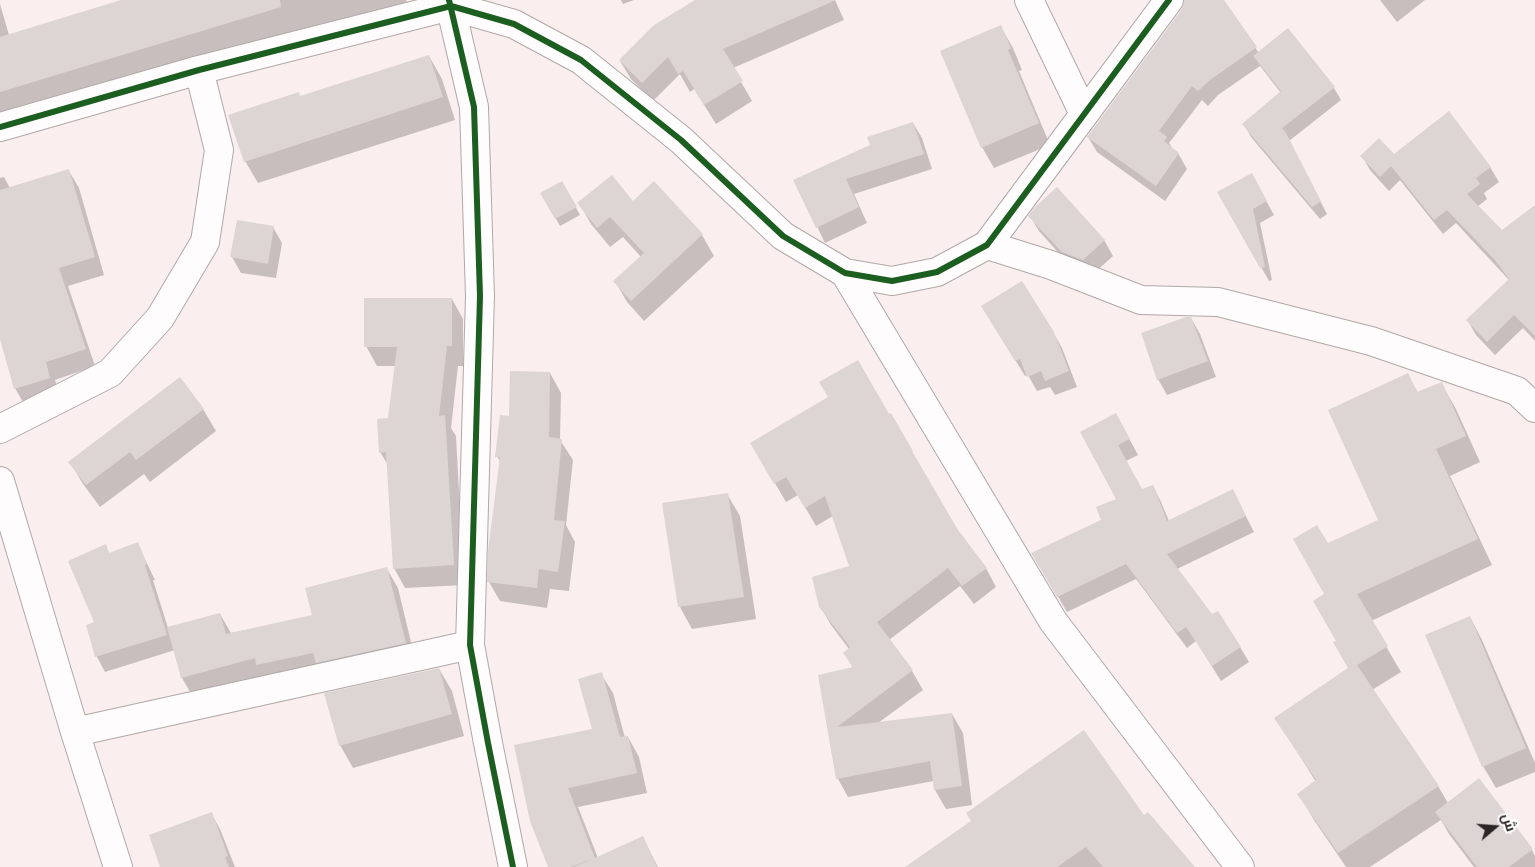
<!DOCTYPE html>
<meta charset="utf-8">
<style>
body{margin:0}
#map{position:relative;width:1535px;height:867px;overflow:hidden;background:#faeeee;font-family:"Roboto Condensed",Cairo,sans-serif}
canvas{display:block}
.north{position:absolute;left:1470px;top:802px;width:50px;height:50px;-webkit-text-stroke:4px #fff;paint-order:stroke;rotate:72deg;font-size:14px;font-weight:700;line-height:20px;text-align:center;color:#2c2525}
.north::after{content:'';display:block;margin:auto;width:18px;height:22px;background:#2c2525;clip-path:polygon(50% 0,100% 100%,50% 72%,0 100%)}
</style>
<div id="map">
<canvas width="1535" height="867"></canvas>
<div class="north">ش</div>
</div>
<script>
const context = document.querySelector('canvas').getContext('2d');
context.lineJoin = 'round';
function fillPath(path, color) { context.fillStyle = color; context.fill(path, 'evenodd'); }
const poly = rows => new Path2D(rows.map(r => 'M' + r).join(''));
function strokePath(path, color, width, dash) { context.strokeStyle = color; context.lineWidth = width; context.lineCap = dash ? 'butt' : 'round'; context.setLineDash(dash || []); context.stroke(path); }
fillPath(poly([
 [125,0,406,0,407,2,0,125,0,4,9,35],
 [621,0,634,0,623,4],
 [698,0,835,0,844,20,733,68,752,101,716,124,694,89,690,92,680,74,653,101,631,79,620,61],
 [1186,0,1222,0,1259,53,1334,88,1341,100,1289,141,1327,214,1320,219,1251,137,1244,124,1281,93,1260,66,1218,95,1208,106,1202,100,1169,143,1173,149,1178,153,1187,169,1165,201,1097,152,1088,137,1183,10],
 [1380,0,1425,0,1397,22],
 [1001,27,1013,48,1022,70,1019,71,1050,145,994,168,982,147],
 [429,56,442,79,455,120,258,183,245,161,301,98],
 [913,123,922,138,932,169,854,194,867,223,825,243,795,180,871,145],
 [1362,156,1394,156,1490,167,1499,182,1484,193,1487,199,1477,207,1501,232,1535,206,1535,341,1523,328,1495,355,1476,335,1468,321,1509,280,1456,223,1443,234,1400,180,1389,191,1370,170],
 [69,171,79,188,104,275,68,286,95,366,55,380,60,396,25,406,15,388,0,335,0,178,4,177,10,188],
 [562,182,580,215,560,226,542,193],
 [1259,188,1274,215,1260,223,1272,280,1269,281,1219,193],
 [579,203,633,203,702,235,714,256,644,321,627,302,615,281,641,257,623,237,610,247,591,224],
 [1030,216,1104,240,1113,256,1092,275,1072,268,1039,231],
 [273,227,282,243,276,278,241,273,232,257],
 [452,299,463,319,463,366,458,366,451,428,456,436,464,585,405,588,394,568,388,465,380,452,389,420,396,366,377,366,366,346],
 [1191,318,1200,334,1216,377,1167,395,1158,379],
 [992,322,1053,332,1062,348,1077,387,1055,395,1050,387,1037,391,1028,375,1025,376],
 [550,373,561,393,560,440,573,460,566,525,575,542,569,591,550,589,547,608,500,601,489,582,501,463,497,456,510,418],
 [1408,375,1418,393,1441,383,1456,409,1480,462,1450,476,1492,565,1371,621,1401,672,1372,690,1438,786,1448,803,1532,850,1535,856,1535,867,1474,867,1449,834,1441,820,1370,867,1346,867,1314,820,1299,794,1316,782,1276,718,1350,668,1338,641,1326,594,1327,545,1380,521],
 [203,409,216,431,150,482,144,474,100,507,83,484,70,462],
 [1124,429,1138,455,1126,461,1142,491,1153,486,1161,502,1169,521,1233,491,1254,532,1177,569,1212,616,1240,647,1249,662,1221,681,1196,641,1187,648,1136,579,1067,612,1033,554,1102,520,1117,500,1081,433],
 [752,444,957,531,986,568,996,587,974,604,960,586,889,640,912,671,923,690,878,723,952,714,963,733,972,805,946,809,935,790,934,781,848,797,838,779,819,676,853,668,845,653,849,649,831,625,820,606,851,567,833,516,816,526,798,495,786,502],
 [727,494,740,516,756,619,692,629,680,607],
 [137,543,155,580,153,580,168,628,220,614,231,633,313,616,387,569,398,588,416,663,193,697,182,678,175,650,105,672,97,657,87,626,96,623,105,546,110,554],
 [1470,617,1482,640,1535,763,1535,772,1496,788,1483,766],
 [439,669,452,691,464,736,353,768,340,745],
 [601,674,613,693,625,738,628,737,639,757,647,793,578,807,598,858,643,838,658,867,549,867,532,821,594,730],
 [211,813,220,829,235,867,162,867],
 [1144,817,1193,867,927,867]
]), '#0003');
fillPath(poly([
 [121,0,280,0,281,7,0,92,0,37],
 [695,0,836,0,723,49,743,81,704,105,683,71,678,74,668,57,642,83,619,60,654,25],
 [1184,0,1224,0,1257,47,1210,80,1198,91,1192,86,1159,131,1167,137,1164,141,1179,153,1156,186,1087,137,1182,9],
 [1001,25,1011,48,1008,50,1039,123,981,148,940,51],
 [1288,28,1335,87,1282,128,1286,133,1321,201,1312,207,1242,124,1281,91,1253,56],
 [429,55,443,97,244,162,228,115,299,92,300,96],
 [1449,111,1491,167,1476,178,1480,184,1467,194,1502,230,1535,205,1535,336,1514,315,1487,342,1466,320,1509,279,1495,260,1447,210,1434,220,1391,166,1380,177,1360,156,1379,138,1394,154],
 [913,122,924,154,846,179,859,207,816,228,793,180,870,145,867,137],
 [69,169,95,257,59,268,86,349,46,362,50,378,14,389,0,339,0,190],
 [1252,173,1267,201,1253,209,1265,267,1260,268,1217,192],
 [612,175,633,201,654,181,703,234,631,301,613,281,644,253,610,217,597,228,577,203],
 [562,181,577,207,555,219,540,193],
 [1057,187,1105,240,1083,260,1062,252,1028,216,1034,208],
 [237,220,274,226,268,264,230,257],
 [1022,281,1054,332,1069,371,1045,381,1041,371,1027,377,1020,359,1015,361,981,306],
 [364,298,452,298,452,346,447,346,439,416,445,415,454,565,393,569,386,452,379,453,377,419,388,418,397,347,364,347],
 [1186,317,1191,317,1208,361,1157,380,1141,333],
 [858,360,889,414,891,413,913,451,912,451,958,530,987,568,962,586,948,568,877,622,913,670,837,727,952,713,962,786,934,790,930,761,836,779,818,675,853,667,843,653,850,647,819,607,812,577,849,566,825,496,805,508,786,477,774,484,750,443,828,397,819,382],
 [510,371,550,372,549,437,562,439,554,520,565,521,558,572,539,569,537,588,487,582,488,551,500,457,495,457,500,415,509,416],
 [1408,373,1417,392,1442,382,1466,436,1436,449,1478,539,1357,594,1388,646,1357,665,1439,786,1338,853,1297,794,1316,780,1274,718,1348,668,1333,642,1336,641,1313,601,1324,594,1293,539,1317,525,1328,543,1378,520,1328,410],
 [180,377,204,409,136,460,130,452,86,485,68,462],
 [1116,413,1130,439,1118,445,1142,489,1153,485,1167,521,1233,489,1246,516,1167,554,1212,614,1218,611,1241,647,1212,666,1186,627,1177,633,1126,564,1057,597,1031,553,1101,520,1096,507,1116,499,1080,432],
 [728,493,744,597,678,607,662,503],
 [138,542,147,564,145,565,167,635,95,657,86,625,94,622,68,561,106,544,109,553],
 [387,567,406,643,316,663,313,653,256,665,255,658,181,678,167,627,220,613,226,634,312,615,305,588],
 [1470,616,1526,748,1482,767,1425,635],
 [439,668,452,714,339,746,324,693],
 [602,672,620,737,628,736,637,773,568,788,595,858,643,836,657,867,574,867,592,859,571,867,548,867,530,821,514,745,592,729,578,679],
 [1084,730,1144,815,1148,812,1195,867,1103,867,1086,847,1057,867,905,867,971,821,966,813],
 [1479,778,1533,849,1509,867,1477,867,1435,812],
 [212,812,228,856,225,857,229,867,160,867,149,835]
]), '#ddd4d4');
const street = poly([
 [449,0,474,107,480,296,470,645,488,743,513,867],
 [1029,0,1084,114],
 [0,127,199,70,451,6,514,24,581,60,681,140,783,236,845,273,892,281,937,272,987,245,1169,0],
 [987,245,1051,265,1141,300,1218,302,1371,341,1517,391,1535,408],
 [845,273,1053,621,1240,867],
 [0,429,110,373,160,318,205,242,219,150,199,70],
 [0,481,75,732,118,867],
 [75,732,470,645]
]);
strokePath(street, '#b1a8a8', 30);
strokePath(street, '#fefcfc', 28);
strokePath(poly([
 [449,0,474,107,480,296,470,645,488,743,513,867],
 [0,127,199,70,451,6,514,24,581,60,681,140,783,236,845,273,892,281,937,272,987,245,1169,0]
]), '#1b5e20', 6);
</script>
